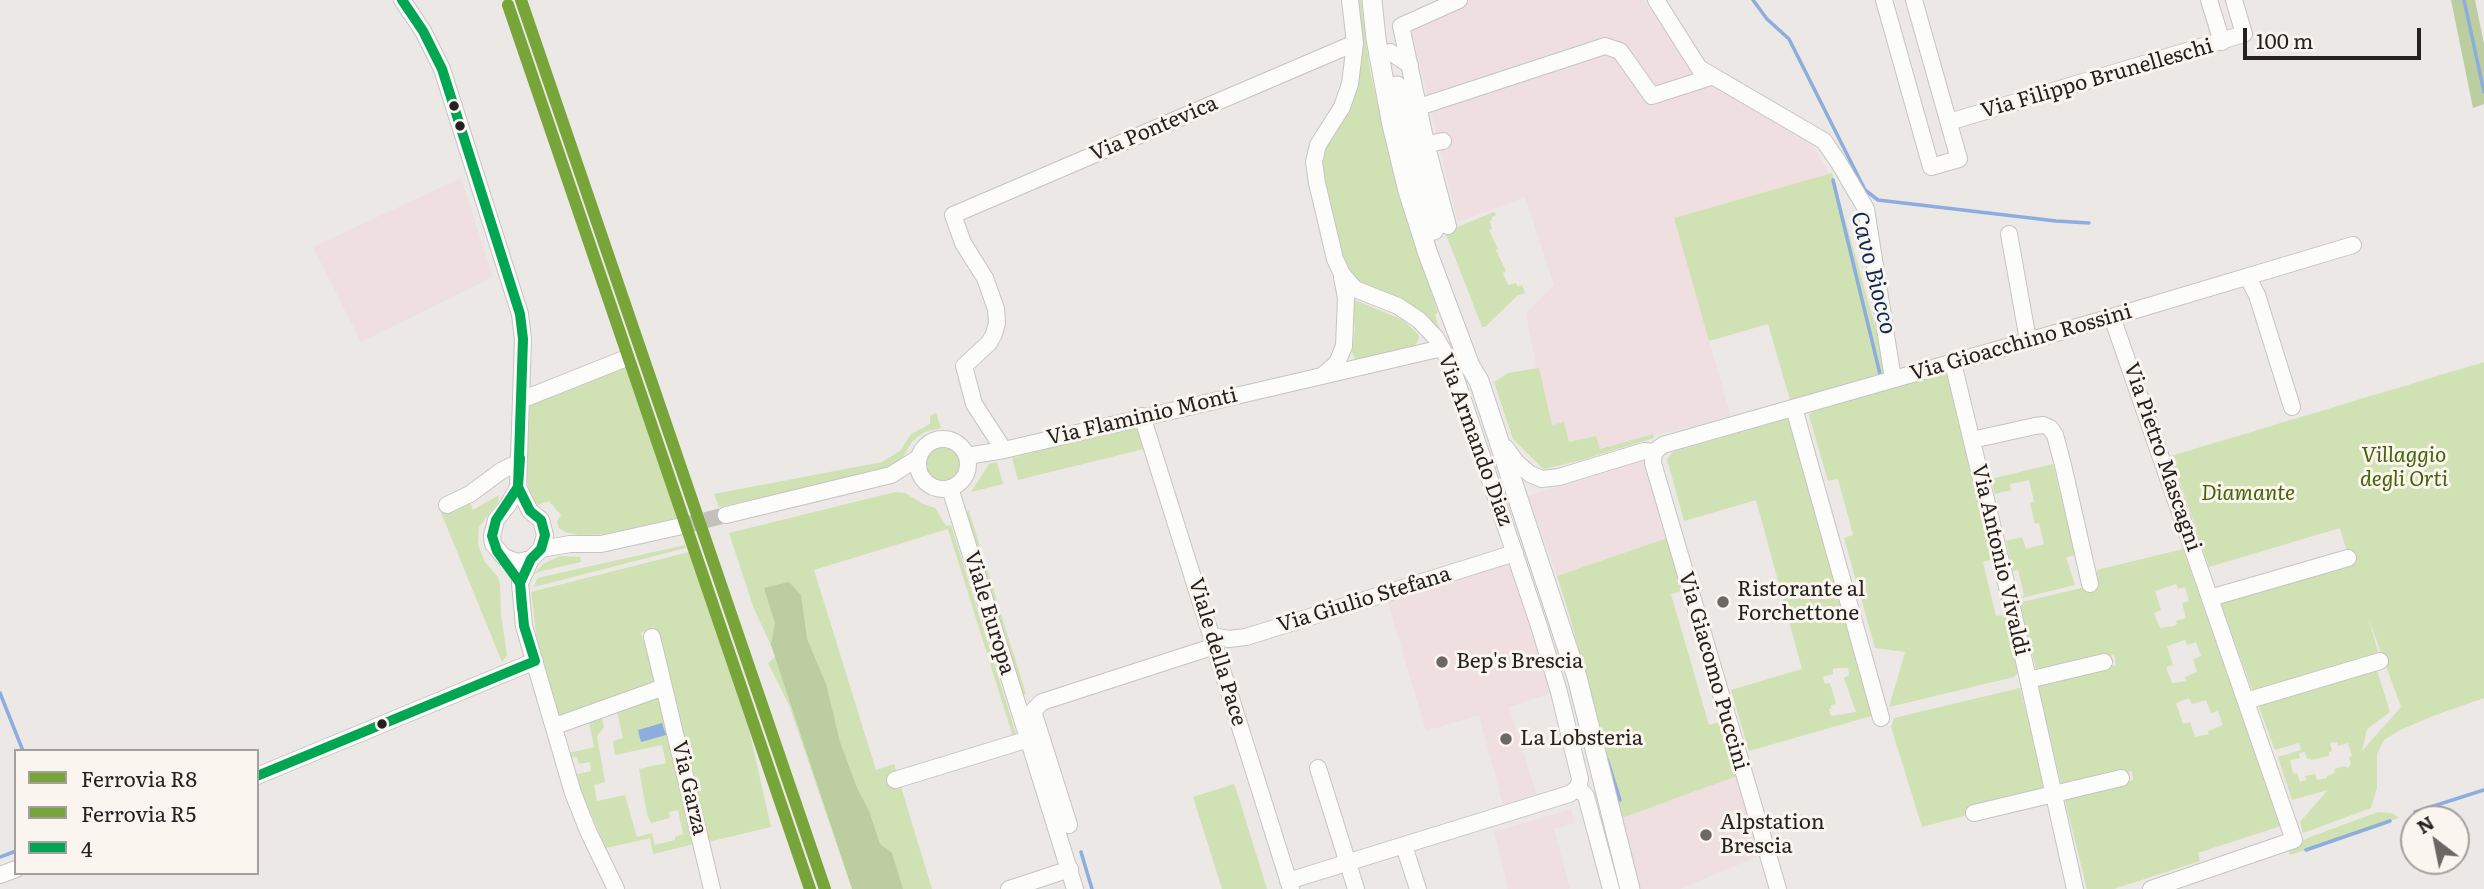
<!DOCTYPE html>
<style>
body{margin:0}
#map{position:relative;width:2484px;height:889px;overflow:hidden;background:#ebe8e6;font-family:Literata,serif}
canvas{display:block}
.legend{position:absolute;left:14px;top:749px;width:245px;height:126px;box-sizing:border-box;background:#fbf5f0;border:2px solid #a5a09d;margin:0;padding:9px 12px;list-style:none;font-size:21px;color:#242120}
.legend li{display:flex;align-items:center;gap:14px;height:35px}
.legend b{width:35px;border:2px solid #a5a09d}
.north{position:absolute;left:2400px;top:805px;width:70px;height:70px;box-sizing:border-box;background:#fbf5f0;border:2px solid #a5a09d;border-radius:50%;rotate:328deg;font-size:19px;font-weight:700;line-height:28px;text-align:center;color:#242120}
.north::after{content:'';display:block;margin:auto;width:24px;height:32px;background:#6a6765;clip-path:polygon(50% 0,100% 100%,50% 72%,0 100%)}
.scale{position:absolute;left:2243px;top:28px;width:178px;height:32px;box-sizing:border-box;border:4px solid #242120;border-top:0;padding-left:9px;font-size:21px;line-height:24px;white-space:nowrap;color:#242120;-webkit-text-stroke:5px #fbf5f0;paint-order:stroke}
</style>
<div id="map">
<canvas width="2484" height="889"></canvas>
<ul class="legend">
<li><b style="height:9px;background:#78a539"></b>Ferrovia R8</li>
<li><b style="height:9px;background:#78a539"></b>Ferrovia R5</li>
<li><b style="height:9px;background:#00a651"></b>4</li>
</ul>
<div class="north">N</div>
<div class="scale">100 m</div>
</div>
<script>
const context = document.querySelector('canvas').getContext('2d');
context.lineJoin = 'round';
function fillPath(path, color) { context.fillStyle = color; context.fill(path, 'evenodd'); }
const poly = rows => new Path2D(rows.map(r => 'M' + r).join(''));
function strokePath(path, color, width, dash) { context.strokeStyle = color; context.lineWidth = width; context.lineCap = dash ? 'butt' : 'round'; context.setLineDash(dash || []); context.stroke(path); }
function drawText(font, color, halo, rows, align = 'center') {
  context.font = font + ' Literata,serif'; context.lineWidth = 6; context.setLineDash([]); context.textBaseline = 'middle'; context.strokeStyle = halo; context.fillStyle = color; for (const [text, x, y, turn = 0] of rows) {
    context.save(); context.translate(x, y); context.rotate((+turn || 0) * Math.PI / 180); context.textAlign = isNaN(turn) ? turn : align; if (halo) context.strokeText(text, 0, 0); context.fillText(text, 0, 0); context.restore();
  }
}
fillPath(poly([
 [1466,0,1643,0,1660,22,1686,65,1815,148,1829,174,1674,218,1731,417,1554,459,1526,313,1554,285,1525,197,1458,222,1418,57,1406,25],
 [461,178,493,277,361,342,313,247],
 [1644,460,1667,538,1557,576,1528,496],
 [1509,563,1551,693,1509,707,1537,796,1504,809,1479,715,1426,731,1388,602],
 [1737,776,1759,856,1680,889,1641,889,1622,818],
 [1571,809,1575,823,1554,829,1570,889,1508,889,1494,832]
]), '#efdfe1');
fillPath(poly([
 [1353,0,1361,0,1370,71,1383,127,1404,208,1438,313,1435,314,1437,323,1444,337,1358,285,1345,266,1336,241,1320,172,1322,154,1344,115],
 [1832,173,1888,372,1790,400,1768,324,1709,341,1674,218],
 [1494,212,1496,215,1492,217,1492,220,1490,221,1492,229,1489,230,1498,249,1496,250,1506,271,1503,273,1508,285,1516,283,1518,287,1522,285,1525,293,1518,295,1485,327,1482,327,1445,232],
 [1352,299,1403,320,1418,334,1419,338,1416,344,1411,348,1357,361,1355,359,1352,352,1355,327],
 [629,360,677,518,606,534,579,535,565,532,559,528,557,522,561,515,549,501,538,505,530,497,526,474,527,402],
 [2484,362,2484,698,2433,716,2400,730,2384,740,2377,754,2377,788,2371,808,2303,833,2300,822,2328,790,2292,800,2278,757,2301,750,2299,743,2275,750,2257,702,2376,667,2390,712,2367,729,2362,751,2401,707,2368,617,2379,655,2253,692,2220,602,2350,563,2340,528,2209,567,2171,456],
 [2337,742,2338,746,2348,743,2352,756,2349,757,2351,764,2348,768,2344,766,2334,769,2335,773,2327,776,2327,778,2317,780,2315,774,2305,776,2306,780,2300,782,2297,773,2293,774,2290,760,2300,758,2299,753,2305,752,2307,759,2310,758,2311,760,2329,756,2329,752,2332,751,2330,743],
 [1539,368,1552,425,1564,422,1569,442,1596,436,1600,449,1653,434,1654,438,1578,461,1544,469,1541,467,1513,439,1494,382,1508,373],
 [1947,373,1950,376,1993,559,1983,562,1996,616,2005,615,2019,672,2014,677,1889,707,1905,652,1875,648,1844,538,1853,535,1838,479,1828,481,1809,416,1813,410],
 [936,413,941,428,925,432,917,437,911,443,900,462,882,470,719,507,714,494,882,462,900,451,911,434,930,424,930,416],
 [1786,419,1790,421,1875,715,1749,751,1731,690,1802,669,1756,500,1684,521,1667,459,1673,452],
 [1838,668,1848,668,1849,675,1844,678,1856,712,1831,716,1829,709,1831,708,1831,705,1836,704,1830,683,1825,684,1823,677,1833,674,1833,669],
 [1133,427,1138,429,1144,449,1018,480,1012,458],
 '924 463a18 18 0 1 1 36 0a18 18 0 1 1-36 0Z',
 [997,462,1003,484,971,492,989,464],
 [2053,464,2075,555,2066,557,2075,585,2018,599,2024,595,2018,570,2013,571,2006,541,2022,537,2026,549,2044,544,2039,523,2035,524,2030,503,2034,502,2029,480,2010,484,2011,490,1995,494,1991,479],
 [895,492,905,493,923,504,935,508,946,526,951,525,1016,734,1013,737,948,529,814,570,876,770,894,764,932,889,852,889,789,705,768,663,776,656,754,609,729,533],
 [499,495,498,502,479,527,478,545,485,562,498,577,500,584,501,615,507,655,502,662,440,510,468,499,473,510],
 [969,511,1026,694,1022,695,965,512],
 [1667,538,1682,591,1671,594,1709,725,1722,721,1737,776,1622,818,1570,617,1557,576],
 [685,545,686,548,534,587,537,578],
 [2183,549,2281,826,2198,853,2200,861,2114,889,2087,889,2064,797,2133,780,2132,771,2062,787,2036,684,2116,665,2114,655,2037,672,2018,603,2098,584,2097,570],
 [2176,584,2178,589,2185,587,2189,601,2182,603,2186,618,2176,621,2177,624,2174,626,2160,628,2154,613,2161,610,2155,591],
 [2185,640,2187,645,2196,642,2201,656,2193,659,2197,672,2185,677,2186,681,2172,683,2166,667,2173,665,2167,646],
 [2189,698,2192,704,2206,700,2211,713,2218,711,2223,725,2208,731,2209,734,2195,737,2190,722,2183,724,2176,703],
 [689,552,749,729,771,827,708,842,671,682,654,627,641,633,657,684,564,716,559,715,556,712,540,667,531,592],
 [560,556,580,557,581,562,538,572,533,575,543,564],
 [2020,688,2045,785,2044,789,1973,818,1968,819,1967,815,1922,827,1891,727,1894,718],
 [654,699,659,699,699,843,653,854,650,838,606,848,574,775,591,771,590,762,579,764,577,757,570,758,569,753,594,747,589,722,602,718,604,727,597,736,605,782,594,785,597,801,625,795,637,837,652,833,655,845,675,840,675,837,683,834,678,810,669,812,670,818,651,823,647,814,639,769,666,763,662,745,615,755,613,741,623,738,617,711],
 [1234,784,1236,789,1267,889,1222,889,1193,797],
 [2378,812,2392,813,2399,818,2290,855,2287,848,2310,837]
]), '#d0e2b3');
fillPath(poly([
 [2451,0,2475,0,2484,44,2484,104,2473,108],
 [789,582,801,595,807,639,826,684,840,742,857,788,869,811,880,844,892,853,903,889,852,889,771,645,775,623,764,588]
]), '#bccea0');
fillPath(poly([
 [662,723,666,735,641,742,638,730]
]), '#8caddd');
strokePath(poly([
 [1753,0,1767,19,1789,39,1865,190,1878,200,2056,221,2089,223],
 [2464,0,2484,92],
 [1833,180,1880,374],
 [0,693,23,751],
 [1607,759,1620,800],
 [2415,812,2484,790],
 [2306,850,2390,821],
 [1081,852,1092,889],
 [0,857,16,851]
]), '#8caddd', 3.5);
strokePath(poly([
 [682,526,726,515]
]), '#c3c0be', 16, [16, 8]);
const minor = poly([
 [402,0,423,31,442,69,520,314,523,339,518,487,508,505,496,520,492,536,493,544,504,557,517,562,531,559],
 [1350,0,1355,43,1350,84,1342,107,1318,145,1314,162,1317,183,1335,259,1342,274,1355,289,1398,306,1419,320,1436,338,1451,364,1539,626,1559,692,1580,779,1578,788],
 [1656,0,1699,68,1824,141,1839,163,1866,209,1893,379],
 [1884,0,1931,167,1959,159,1914,0],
 [2209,0,2222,42],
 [1390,52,1410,65],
 [1419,107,1605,46,1620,51,1652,96,1711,77],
 [1949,122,2244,34,2234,0],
 [1417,146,1443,141],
 [1448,226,1426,143,1401,26,1459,0],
 [2009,234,2028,340],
 [2248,278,2257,295,2292,407],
 [2112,317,2294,840,2151,889],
 [1953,363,2011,603,2075,889],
 [1323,375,1337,363,1344,346,1346,298,1342,277],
 [521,400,624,359],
 [1794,408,1881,718],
 [1142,416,1291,889],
 '918 464a25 25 0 1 1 50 0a25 25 0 1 1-50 0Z',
 [1972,440,2035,426,2043,425,2050,428,2055,435,2063,465,2090,584],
 [1506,448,1516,462,1530,474,1542,479,1559,477,1644,451,1654,452,1663,445,2112,317,2353,245],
 [1004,450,974,404,964,366,989,343,994,334,997,323,996,309,985,278,963,243,953,215,1355,43],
 [1654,452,1653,463,1778,889],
 [967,456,1004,450,1442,348],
 [518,487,530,511,541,520,545,535,541,549,531,559,520,583,524,626,573,793,588,831,616,889],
 [950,488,1075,889],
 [447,505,470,494,501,471,513,465,519,466],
 [726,515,891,475,918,458],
 [541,549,570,544,601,544,682,526],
 [2210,598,2348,558],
 [1212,636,1229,639,1246,637,1515,553],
 [652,637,664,687],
 [2028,680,2104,662],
 [2246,701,2380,661],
 [555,726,664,687,712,889],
 [1318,768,1356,889],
 [257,776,535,661],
 [895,780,1029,739],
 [1578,788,1586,796,1611,889],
 [1974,813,2121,778],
 [1069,825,1033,711,1042,702,1215,646],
 [1404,846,1418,889],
 [0,875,16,869],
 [1288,881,1569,794,1578,788],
 [1009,889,1070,869]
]);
const major = poly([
 [1372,0,1376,39,1392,125,1408,191,1428,254,1470,366,1479,381,1577,677,1630,889],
 [1397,86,1434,230]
]);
strokePath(minor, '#c6c4c2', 18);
strokePath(major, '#c6c4c2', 21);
strokePath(minor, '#fcfcfb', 16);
strokePath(major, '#fcfcfb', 19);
strokePath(poly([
 [402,0,423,31,442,69,520,314,523,339,518,487,530,511,541,520,545,535,541,549,531,559,520,583,524,626,535,661],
 [520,458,518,487,496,520,492,536,497,551,520,583,522,609],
 [257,776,535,661]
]), '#00a651', 10);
strokePath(poly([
 [521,0,825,889]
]), '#78a539', 12);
strokePath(poly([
 [508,5,810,889]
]), '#78a539', 12);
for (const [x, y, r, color] of [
 [454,106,6,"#242120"],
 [460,126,6,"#242120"],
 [1723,602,7,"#6a6765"],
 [1442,662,7,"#6a6765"],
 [382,724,6,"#242120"],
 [1506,739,7,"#6a6765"],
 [1706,835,7,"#6a6765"]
]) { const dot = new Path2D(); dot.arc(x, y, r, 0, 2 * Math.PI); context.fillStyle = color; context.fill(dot); strokePath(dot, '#fbf5f0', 2.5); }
drawText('21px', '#242120', '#fbf5f0', [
 ["Via Filippo Brunelleschi",2097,79,-16],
 ["Via Pontevica",1154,129,-23],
 ["Via Gioacchino Rossini",2021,343,-16],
 ["Via Flaminio Monti",1142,417,-13],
 ["Via Armando Diaz",1475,440,70],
 ["Via Pietro Mascagni",2162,457,71],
 ["Via Antonio Vivaldi",2000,560,77],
 ["Via Giulio Stefana",1364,600,-17],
 ["Viale Europa",989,613,73],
 ["Viale della Pace",1217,652,73],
 ["Via Giacomo Puccini",1713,671,74],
 ["Via Garza",689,788,77]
]);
drawText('italic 21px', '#456306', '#fbf5f0', [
 ["Villaggio",2404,456],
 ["degli Orti",2404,480],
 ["Diamante",2248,494]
]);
drawText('21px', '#242120', '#fbf5f0', [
 ["Ristorante al",1737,590],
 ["Forchettone",1737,614],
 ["Bep's Brescia",1456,662],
 ["La Lobsteria",1520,739],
 ["Alpstation",1720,823],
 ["Brescia",1720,847]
], 'left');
drawText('italic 23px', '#0a2a55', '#fbf5f0', [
 ["Cavo Biocco",1873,273,76]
]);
</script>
